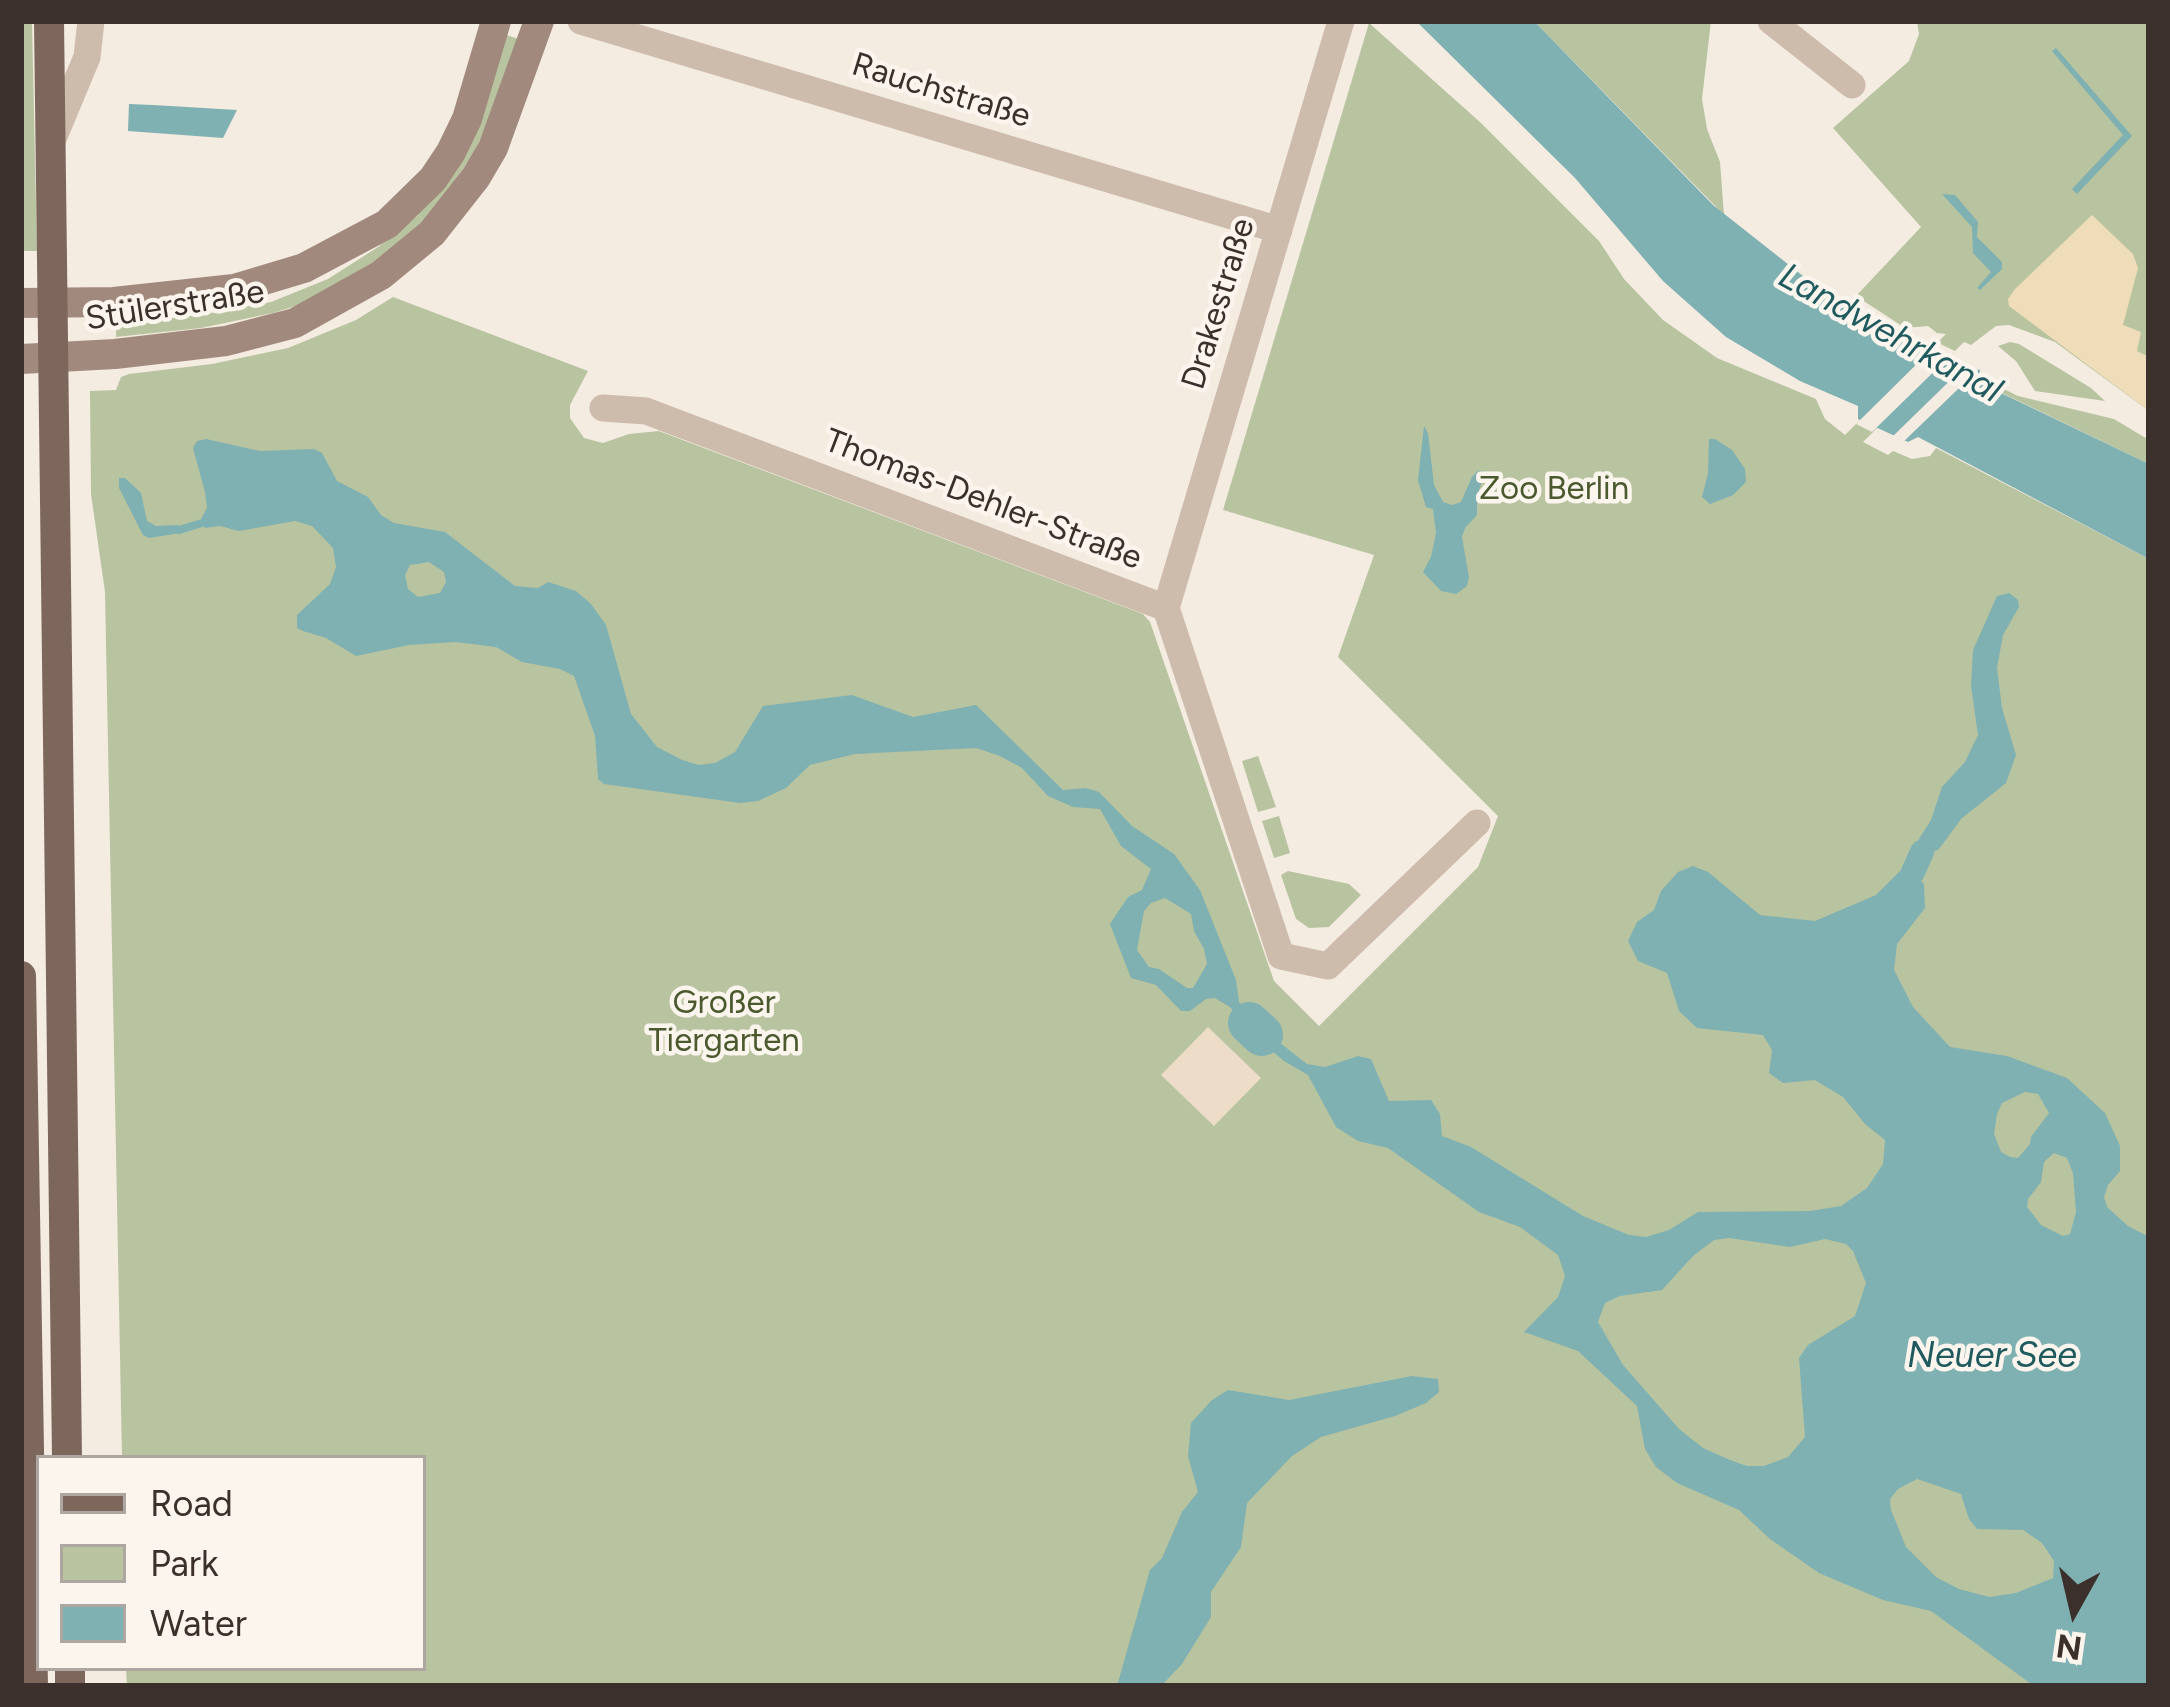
<!DOCTYPE html>
<meta charset="utf-8">
<style>
body{margin:0}
#map{position:relative;width:2170px;height:1707px;overflow:hidden;background:#f4ebe1;font-family:Figtree,sans-serif}
canvas{display:block}
.frame{position:absolute;inset:0;border:24px solid #3b302b;pointer-events:none}
.legend{position:absolute;left:36px;top:1455px;width:390px;height:216px;box-sizing:border-box;background:#fbf5ee;border:3px solid #aea6a0;margin:0;padding:15px 21px;list-style:none;font-size:36px;color:#3b302b}
.legend li{display:flex;align-items:center;gap:24px;height:60px}
.legend b{width:60px;border:3px solid #aea6a0}
.north{position:absolute;left:2014px;top:1551px;width:120px;height:120px;-webkit-text-stroke:9px #fbf5ee;paint-order:stroke;rotate:188deg;font-size:33px;font-weight:700;line-height:48px;text-align:center;color:#3b302b}
.north::after{content:'';display:block;margin:auto;width:42px;height:54px;background:#3b302b;clip-path:polygon(50% 0,100% 100%,50% 72%,0 100%)}
</style>
<div id="map">
<canvas width="2170" height="1707"></canvas>
<div class="frame"></div>
<ul class="legend">
<li><b style="height:15px;background:#7d675c"></b>Road</li>
<li><b style="height:33px;background:#b8c4a0"></b>Park</li>
<li><b style="height:33px;background:#7fb0b2"></b>Water</li>
</ul>
<div class="north">N</div>
</div>
<script>
const context = document.querySelector('canvas').getContext('2d');
context.lineJoin = 'round';
function fillPath(path, color) { context.fillStyle = color; context.fill(path, 'evenodd'); }
const poly = rows => new Path2D(rows.map(r => 'M' + r).join(''));
function strokePath(path, color, width, dash) { context.strokeStyle = color; context.lineWidth = width; context.lineCap = dash ? 'butt' : 'round'; context.setLineDash(dash || []); context.stroke(path); }
function drawText(font, color, halo, rows, align = 'center') {
  context.font = font + ' Figtree,sans-serif'; context.lineWidth = 9; context.setLineDash([]); context.textBaseline = 'middle'; context.strokeStyle = halo; context.fillStyle = color; for (const [text, x, y, turn = 0] of rows) {
    context.save(); context.translate(x, y); context.rotate((+turn || 0) * Math.PI / 180); context.textAlign = isNaN(turn) ? turn : align; if (halo) context.strokeText(text, 0, 0); context.fillText(text, 0, 0); context.restore();
  }
}
fillPath(poly([
 [21,21,32,21,37,251,24,251],
 [1534,21,1711,21,1702,99,1707,129,1720,162,1724,215],
 [1917,21,2149,21,2149,411,2055,342,2009,325,1996,326,1971,345,1964,342,1863,442,1888,455,1893,451,1912,459,1930,456,1936,448,2149,559,2149,1686,127,1686,126,1668,423,1668,423,1458,122,1458,105,592,91,494,90,391,116,390,121,377,129,374,212,364,288,348,356,320,393,297,588,371,570,405,570,418,584,438,603,443,629,434,659,431,1143,614,1150,622,1274,981,1319,1026,1478,867,1498,816,1338,657,1374,555,1223,510,1369,23,1481,123,1599,241,1624,279,1663,320,1717,358,1816,399,1825,419,1845,435,1946,334,1937,333,1928,326,1905,328,1856,296,1921,227,1833,128,1909,61,1919,34],
 [503,34,519,39,493,114,471,158,425,222,383,258,302,304,273,313,201,328,116,337,116,323,200,315,271,302,328,279,378,247,418,215],
 [2010,342,2019,344,2091,388,2105,401,2035,391,2016,361,1998,346],
 [2000,387,2018,396,2114,419,2149,440,2149,464,1998,391],
 [1258,756,1276,807,1258,812,1242,761],
 [1279,816,1290,853,1274,858,1262,821],
 [1288,871,1349,884,1361,895,1329,927,1309,928,1296,919,1281,875]
]), '#b8c4a0');
fillPath(poly([
 [2092,215,2133,254,2138,268,2123,325,2141,332,2137,351,2149,357,2149,411,2009,306,2008,299,2014,290]
]), '#efdcb8');
fillPath(poly([
 [1208,1027,1261,1078,1214,1126,1161,1075]
]), '#ecdcc8');
fillPath(poly([
 [1416,21,1534,21,1713,205,1827,295,1916,350,1927,344,1980,370,1978,380,2001,393,2149,464,2149,559,1918,437,1908,442,1858,419,1858,406,1800,381,1726,337,1663,281,1575,178],
 [2056,48,2132,136,2077,194,2072,189,2123,135,2052,51],
 [129,104,153,105,237,110,223,138,128,131],
 [1942,194,1955,195,1978,222,1977,237,2002,262,2002,269,1980,290,1977,288,1991,272,1973,253,1972,227],
 [1424,426,1428,433,1434,485,1443,502,1452,505,1461,502,1472,477,1478,471,1485,471,1477,497,1477,515,1465,528,1462,537,1469,577,1467,586,1456,594,1441,591,1423,572,1431,557,1436,533,1433,509,1426,507,1418,480],
 [206,439,260,451,314,449,322,453,337,481,368,497,381,515,394,523,445,532,515,586,538,588,548,582,576,591,591,604,606,625,631,714,657,747,682,760,699,765,715,763,735,752,763,706,852,695,913,717,976,705,1063,790,1086,788,1099,792,1132,826,1174,854,1200,890,1236,980,1239,1002,1253,1019,1246,1026,1230,1007,1215,998,1206,999,1190,1011,1181,1011,1156,985,1131,978,1110,924,1128,897,1142,890,1151,869,1121,846,1100,809,1073,807,1048,796,1022,768,1000,756,976,748,855,754,810,765,786,788,758,801,740,803,604,784,598,779,595,736,574,676,560,669,522,662,496,647,455,642,409,645,356,656,326,638,303,631,297,628,297,615,330,584,336,567,333,548,312,526,295,521,239,531,220,526,205,528,201,519,207,508,205,492,193,448,197,441],
 [429,562,444,572,446,582,440,593,418,597,408,589,405,575,410,565],
 [1165,898,1191,914,1194,931,1204,949,1207,964,1193,988,1187,988,1159,969,1149,967,1137,950,1144,911,1151,903],
 [1709,439,1715,439,1732,450,1745,469,1746,482,1733,495,1710,504,1702,497,1708,473],
 [119,478,125,478,141,493,147,521,156,526,178,525,180,533,149,538,143,535,119,488],
 [2009,593,2018,600,2019,607,2003,635,1997,668,2002,708,2016,755,2006,783,1961,819,1939,849,1928,855,1918,846,1919,839,1931,820,1942,787,1965,762,1978,735,1971,686,1973,650,1997,596],
 [1693,866,1708,872,1760,915,1815,921,1876,895,1904,867,1913,872,1924,884,1925,908,1897,944,1894,970,1913,1007,1950,1047,2007,1056,2067,1078,2105,1113,2120,1146,2120,1171,2108,1185,2104,1197,2107,1207,2128,1226,2149,1237,2149,1686,2034,1686,1931,1611,1883,1600,1819,1573,1770,1539,1739,1510,1677,1483,1656,1467,1645,1449,1637,1406,1578,1351,1524,1332,1558,1297,1565,1276,1558,1255,1520,1227,1479,1212,1388,1148,1358,1141,1336,1127,1308,1075,1284,1061,1258,1039,1266,1032,1307,1064,1325,1067,1358,1056,1371,1059,1389,1101,1431,1100,1440,1114,1442,1136,1471,1147,1583,1216,1629,1235,1646,1237,1669,1230,1698,1212,1810,1211,1841,1206,1867,1188,1883,1164,1885,1140,1865,1124,1843,1097,1815,1080,1783,1083,1769,1073,1772,1050,1763,1035,1697,1028,1679,1011,1667,973,1638,961,1628,941,1637,922,1654,910,1661,891,1678,872],
 [2025,1092,2038,1094,2049,1113,2031,1137,2030,1144,2018,1158,2010,1157,2001,1152,1994,1134,1997,1114,2002,1103],
 [2054,1153,2067,1158,2073,1173,2076,1212,2070,1234,2063,1236,2041,1225,2027,1207,2028,1199,2041,1182,2044,1162],
 [1729,1238,1790,1247,1825,1239,1846,1244,1853,1251,1866,1283,1855,1316,1808,1345,1799,1358,1805,1437,1788,1457,1764,1466,1747,1466,1730,1460,1703,1448,1679,1429,1623,1365,1598,1322,1605,1303,1620,1296,1662,1290,1693,1256,1714,1240],
 [1917,1479,1961,1494,1969,1519,1977,1529,2023,1530,2042,1543,2054,1561,2053,1578,2016,1593,1989,1597,1959,1589,1936,1577,1906,1547,1891,1510,1890,1499,1898,1489],
 [1412,1376,1438,1379,1439,1392,1426,1403,1395,1416,1321,1437,1292,1456,1247,1503,1241,1547,1211,1592,1211,1617,1182,1664,1161,1686,1117,1686,1150,1570,1162,1558,1182,1512,1198,1492,1188,1456,1191,1423,1212,1400,1228,1390,1289,1400]
]), '#7fb0b2');
fillPath(poly([
 [1938,343,1955,351,1872,432,1856,424],
 [1972,359,1983,365,1900,445,1889,440]
]), '#f4ebe1');
strokePath(poly([
 [179,530,202,523]
]), '#7fb0b2', 8);
strokePath(poly([
 [1913,872,1922,852]
]), '#7fb0b2', 24);
strokePath(poly([
 [1249,1023,1262,1035]
]), '#7fb0b2', 42);
strokePath(poly([
 [581,21,1279,230],
 [1771,21,1852,85],
 [52,141,87,57,91,21],
 [603,408,646,411,1166,608],
 [1166,608,1281,956,1328,966,1477,823],
 [1166,608,1341,21]
]), '#cdbbac', 27);
strokePath(poly([
 [21,303,114,302,234,289,304,268,387,224,433,179,451,152,467,119,496,21],
 [21,359,115,354,226,341,295,323,381,275,432,233,476,177,493,148,539,21]
]), '#a18a7d', 30);
strokePath(poly([
 [49,21,67,1458],
 [21,976,33,1686],
 [70,1668,70,1686]
]), '#7d675c', 30);
drawText('33px', '#3b302b', '#fbf5ee', [
 ["Rauchstraße",941,91,17],
 ["Drakestraße",1219,304,-73],
 ["Stülerstraße",175,306,-9],
 ["Thomas-Dehler-Straße",983,500,21]
]);
drawText('33px', '#4a5a2e', '#fbf5ee', [
 ["Zoo Berlin",1554,489],
 ["Großer",724,1003],
 ["Tiergarten",724,1041]
]);
drawText('italic 36px', '#1f5a5e', '#fbf5ee', [
 ["Landwehrkanal",1890,334,29],
 ["Neuer See",1992,1356]
]);
</script>
